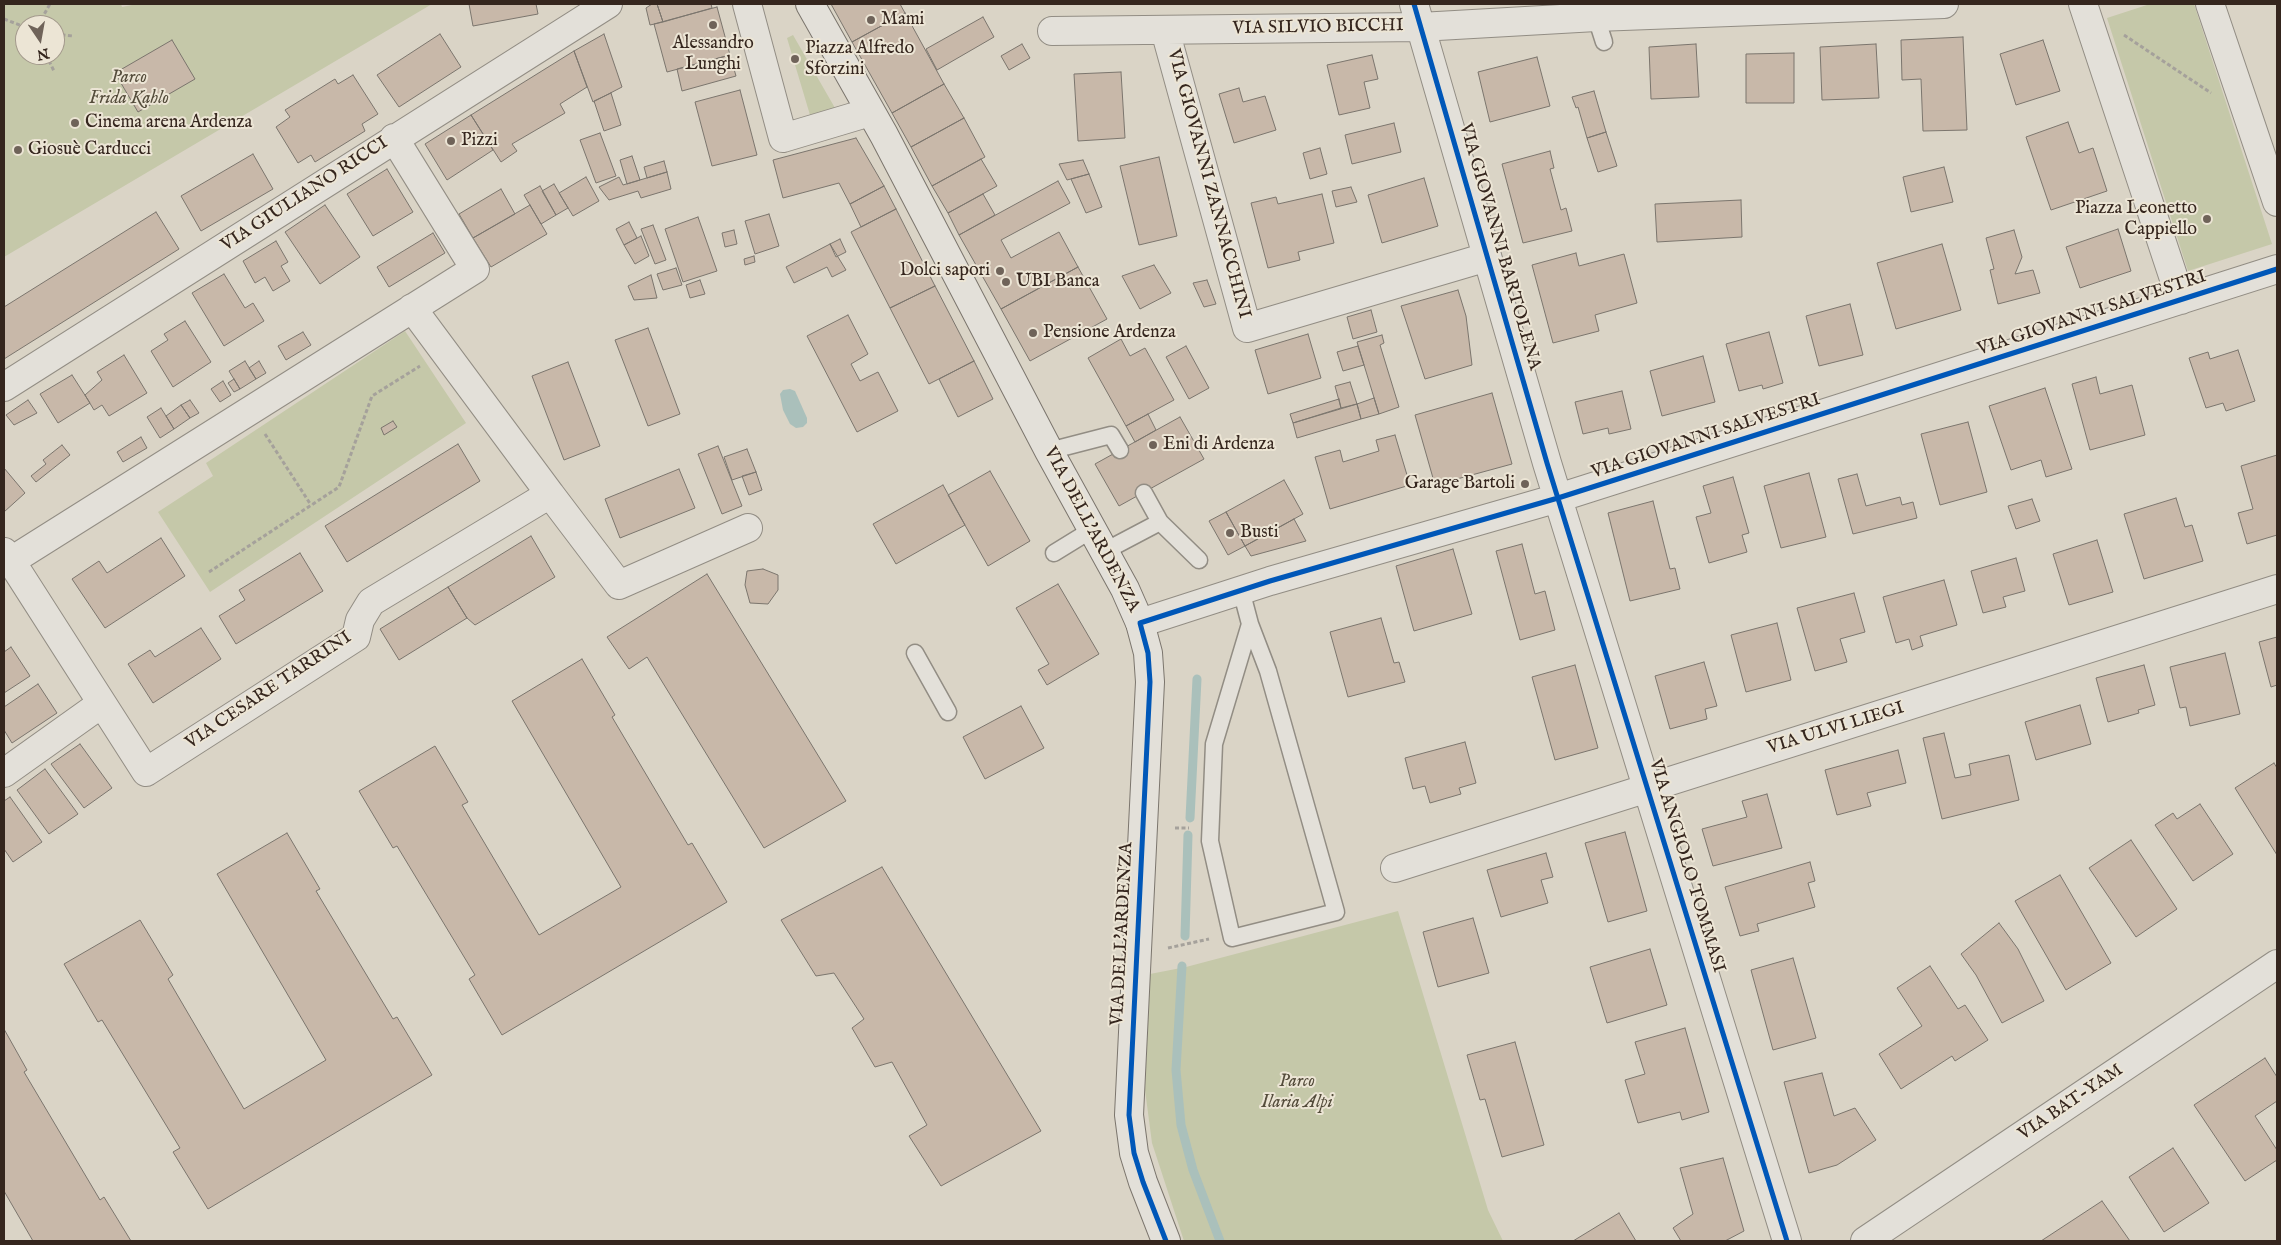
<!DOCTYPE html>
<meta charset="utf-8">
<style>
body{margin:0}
#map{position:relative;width:2281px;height:1245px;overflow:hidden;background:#dad4c6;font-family:"IM FELL English",serif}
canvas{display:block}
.frame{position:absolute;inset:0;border:5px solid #35261e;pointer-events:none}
.north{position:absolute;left:15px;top:15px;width:50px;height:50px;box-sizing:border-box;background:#ece5d5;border:1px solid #a3998c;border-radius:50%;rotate:168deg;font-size:14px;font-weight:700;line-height:20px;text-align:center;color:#35261e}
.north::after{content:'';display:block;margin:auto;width:18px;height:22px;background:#6f6359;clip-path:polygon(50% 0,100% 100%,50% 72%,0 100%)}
</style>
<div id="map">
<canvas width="2281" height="1245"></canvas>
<div class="frame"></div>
<div class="north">N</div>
</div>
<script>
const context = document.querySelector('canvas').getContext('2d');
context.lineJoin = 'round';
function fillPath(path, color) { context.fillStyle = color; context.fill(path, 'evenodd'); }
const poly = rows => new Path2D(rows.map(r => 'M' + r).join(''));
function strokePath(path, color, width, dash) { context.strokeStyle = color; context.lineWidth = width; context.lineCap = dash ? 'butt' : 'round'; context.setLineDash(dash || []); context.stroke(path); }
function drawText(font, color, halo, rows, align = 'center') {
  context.font = font + ' "IM FELL English",serif'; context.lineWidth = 4; context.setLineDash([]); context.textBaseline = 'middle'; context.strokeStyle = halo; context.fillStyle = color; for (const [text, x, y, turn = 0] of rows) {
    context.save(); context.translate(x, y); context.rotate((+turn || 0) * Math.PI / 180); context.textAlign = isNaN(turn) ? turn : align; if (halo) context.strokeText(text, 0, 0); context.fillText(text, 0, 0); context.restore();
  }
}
fillPath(poly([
 [4,4,121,4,122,7,137,4,432,4,4,257],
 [25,25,55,25,55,55,25,55],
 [2150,4,2194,4,2272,244,2188,271,2107,18],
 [793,35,835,108,810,115,787,38],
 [405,331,466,423,210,592,158,512,213,476,206,463],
 [1398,911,1488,1210,1503,1241,1184,1241,1152,1143,1145,1090,1150,974,1186,967]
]), '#c5c8a9');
fillPath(poly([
 [790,389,795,391,807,418,807,423,803,427,796,428,790,424,783,410,780,394,783,390]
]), '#aac0bb');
strokePath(poly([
 [1190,818,1197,679],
 [1185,936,1188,835],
 [1182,966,1176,1070,1181,1125,1193,1170,1220,1241]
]), '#aac0bb', 9);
const building = poly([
 [469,4,536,4,538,14,473,26,469,4],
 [652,4,657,4,663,22,650,25,646,8,652,4],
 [657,4,711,4,712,8,663,22,657,4],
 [831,4,900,4,905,13,852,42,831,4],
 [717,7,730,55,667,72,654,24,717,7],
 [905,13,944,84,892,113,852,42,905,13],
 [983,17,994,37,937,70,926,49,983,17],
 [440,34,461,67,399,107,377,75,440,34],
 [604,34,622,87,593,102,574,51,604,34],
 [1963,37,1967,130,1923,131,1921,79,1902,80,1901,40,1963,37],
 [172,40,195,79,138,112,115,73,172,40],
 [2043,40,2060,91,2016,105,2000,54,2043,40],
 [1022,44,1030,58,1009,70,1001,56,1022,44],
 [1696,44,1699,97,1651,99,1649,47,1696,44],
 [1876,44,1879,98,1822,100,1820,47,1876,44],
 [574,51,587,87,560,104,565,113,512,144,517,151,501,162,471,115,574,51],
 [1794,53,1794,103,1746,103,1746,54,1794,53],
 [730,55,736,76,682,91,677,69,730,55],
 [1372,55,1378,79,1364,82,1370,108,1339,115,1327,65,1372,55],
 [1537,57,1550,106,1490,122,1478,72,1537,57],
 [1121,72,1125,138,1078,141,1074,74,1121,72],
 [353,75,378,114,362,124,365,131,315,162,311,155,298,163,276,127,290,117,285,110,335,79,338,84,353,75],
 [944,84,964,118,911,147,892,113,944,84],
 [1239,88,1243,102,1265,96,1276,130,1234,143,1219,94,1239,88],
 [740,90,757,155,712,166,695,102,740,90],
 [1594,91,1606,132,1587,138,1578,107,1576,108,1572,97,1594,91],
 [611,93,621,125,604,131,594,101,611,93],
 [471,115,493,150,447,180,425,144,471,115],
 [964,118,985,157,932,186,911,147,964,118],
 [2068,122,2079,153,2093,148,2107,191,2051,210,2026,137,2068,122],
 [1394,123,1401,152,1352,164,1345,135,1394,123],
 [1606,132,1617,166,1598,172,1587,138,1606,132],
 [600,133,616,176,596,183,580,140,600,133],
 [856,138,884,186,850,204,839,183,783,198,773,160,856,138],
 [1320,148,1327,174,1310,179,1303,153,1320,148],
 [1550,151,1554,168,1550,169,1561,210,1566,208,1572,231,1523,243,1502,164,1550,151],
 [253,154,273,189,201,231,181,196,253,154],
 [632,156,640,180,627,184,620,160,632,156],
 [1159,157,1177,236,1139,245,1120,166,1159,157],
 [981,159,997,186,948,213,932,186,981,159],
 [1083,160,1089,174,1067,180,1059,164,1083,160],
 [664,161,667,172,647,178,644,167,664,161],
 [1944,167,1953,202,1911,212,1903,177,1944,167],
 [387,169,413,212,373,236,347,194,387,169],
 [667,172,671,189,641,198,638,191,609,200,599,187,619,177,623,185,667,172],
 [1089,174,1102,207,1086,213,1071,179,1089,174],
 [586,177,599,201,573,216,559,193,586,177],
 [1424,178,1438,226,1382,243,1368,195,1424,178],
 [1058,181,1070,203,1001,240,1011,258,1059,232,1078,267,1001,309,959,235,1058,181],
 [554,184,568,208,556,215,542,191,554,184],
 [540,186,556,215,541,224,524,195,540,186],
 [884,186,896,209,861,227,850,204,884,186],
 [1351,187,1357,202,1336,207,1332,191,1351,187],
 [501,189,515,214,473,238,459,214,501,189],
 [983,194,995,215,959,235,948,213,983,194],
 [1322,194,1334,243,1298,252,1300,260,1268,268,1251,203,1276,197,1278,204,1322,194],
 [1741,200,1742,237,1657,242,1655,204,1741,200],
 [325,205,360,257,320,284,285,232,325,205],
 [530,205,547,234,491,267,473,238,530,205],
 [896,209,935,286,890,308,851,232,896,209],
 [156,212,179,249,4,359,4,307,156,212],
 [769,214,779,246,755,254,745,221,769,214],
 [698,217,717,271,683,282,665,229,698,217],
 [629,222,637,238,624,245,616,229,629,222],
 [653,225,666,260,655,264,641,229,653,225],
 [2118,229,2131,271,2080,288,2066,247,2118,229],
 [734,230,737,244,725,247,722,233,734,230],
 [2014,230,2022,257,2015,274,2033,270,2040,293,1998,304,1990,270,1994,269,1986,238,2014,230],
 [433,233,445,253,389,287,377,267,433,233],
 [641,236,649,256,635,264,624,245,641,236],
 [840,239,846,252,836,257,830,244,840,239],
 [276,241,288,262,281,266,290,281,273,291,265,277,255,283,243,261,276,241],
 [830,244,846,270,832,277,827,267,794,283,786,267,830,244],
 [1942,244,1961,310,1896,329,1877,263,1942,244],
 [1576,253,1579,266,1624,254,1637,303,1595,315,1599,331,1553,343,1532,265,1576,253],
 [754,256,755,262,745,265,744,259,754,256],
 [1154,265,1171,293,1140,309,1122,276,1154,265],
 [1078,267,1107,319,1030,361,1001,309,1078,267],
 [676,268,682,285,663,290,657,274,676,268],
 [224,274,245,308,253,303,264,321,224,346,192,293,224,274],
 [651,275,657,298,634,300,628,286,651,275],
 [700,280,705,294,690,298,686,285,700,280],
 [1207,280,1216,304,1204,307,1193,283,1207,280],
 [935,286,974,361,929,384,890,308,935,286],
 [1458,290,1466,316,1472,365,1425,379,1401,306,1458,290],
 [1850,304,1863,355,1819,366,1806,316,1850,304],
 [1371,310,1377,332,1353,339,1347,317,1371,310],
 [848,315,868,354,851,364,860,381,878,372,898,411,857,432,807,336,848,315],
 [185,321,211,362,173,387,151,351,168,340,164,334,185,321],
 [648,328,680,414,648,426,615,340,648,328],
 [303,332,311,345,286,360,278,346,303,332],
 [1769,332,1783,383,1763,389,1762,385,1739,391,1726,344,1769,332],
 [1308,334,1321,378,1268,394,1255,350,1308,334],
 [1382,335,1384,343,1380,345,1399,407,1379,414,1357,342,1382,335],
 [1121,339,1130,356,1145,348,1174,400,1126,426,1088,358,1121,339],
 [1186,346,1209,388,1189,399,1166,357,1186,346],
 [1358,346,1364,365,1343,371,1337,352,1358,346],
 [2238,350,2255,401,2226,411,2223,403,2206,408,2189,358,2208,352,2210,359,2238,350],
 [124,355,147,393,109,416,102,405,94,410,85,395,102,380,97,372,124,355],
 [1703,356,1715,402,1662,416,1650,371,1703,356],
 [245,361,256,379,240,389,229,371,245,361],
 [259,361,266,373,256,379,249,368,259,361],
 [974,361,993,399,958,417,939,379,974,361],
 [568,362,600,446,564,460,532,376,568,362],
 [72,375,90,403,58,423,40,394,72,375],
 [2096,377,2100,394,2132,385,2145,435,2090,450,2072,384,2096,377],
 [234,379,240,389,234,392,228,383,234,379],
 [223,381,231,395,220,402,211,389,223,381],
 [1350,382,1357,404,1341,408,1335,386,1350,382],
 [2045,388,2072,469,2046,477,2041,460,2011,470,1989,406,2045,388],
 [1622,391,1631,429,1609,434,1608,428,1583,434,1575,402,1622,391],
 [1492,393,1512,464,1435,485,1415,415,1492,393],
 [1374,398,1379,414,1361,419,1357,404,1374,398],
 [1339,399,1341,408,1293,423,1290,414,1339,399],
 [28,400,37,413,14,425,6,415,28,400],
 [190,400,199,413,190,418,181,405,190,400],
 [1357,404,1361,419,1297,438,1293,423,1357,404],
 [181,405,190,418,174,429,166,416,181,405],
 [161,408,174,429,160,438,147,417,161,408],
 [1148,414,1156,430,1135,442,1126,426,1148,414],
 [1180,417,1204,459,1119,506,1095,464,1180,417],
 [393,421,397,427,384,435,381,428,393,421],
 [1968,422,1987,492,1940,505,1921,434,1968,422],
 [1395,435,1410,485,1330,509,1315,457,1340,450,1343,462,1379,451,1376,440,1395,435],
 [141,437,147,448,123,462,117,452,141,437],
 [458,444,480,481,347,562,325,526,458,444],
 [62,445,70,455,36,482,31,476,46,464,43,460,62,445],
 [718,446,742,506,722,514,698,454,718,446],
 [747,449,756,472,732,480,724,457,747,449],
 [2277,455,2277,535,2247,544,2238,513,2253,509,2241,466,2277,455],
 [4,468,25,493,4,512,4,468],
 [679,469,695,508,620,538,605,499,679,469],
 [990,471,1030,541,988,566,948,495,990,471],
 [756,472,762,490,749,495,742,476,756,472],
 [1809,473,1826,537,1781,548,1764,486,1809,473],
 [1857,474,1866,506,1900,497,1902,505,1913,502,1917,518,1853,534,1838,479,1857,474],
 [1733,477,1749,533,1742,535,1747,552,1709,563,1696,517,1711,513,1703,486,1733,477],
 [1284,480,1303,514,1245,546,1226,512,1284,480],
 [943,485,965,525,896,564,873,524,943,485],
 [2176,498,2185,527,2192,525,2203,561,2144,579,2124,514,2176,498],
 [2032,499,2040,521,2016,529,2008,506,2032,499],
 [1653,501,1670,569,1675,568,1680,589,1630,601,1608,513,1653,501],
 [1226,512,1245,546,1228,555,1209,521,1226,512],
 [1294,519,1306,541,1251,556,1245,546,1294,519],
 [531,536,555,577,475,625,467,618,448,587,531,536],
 [161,538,185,576,105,628,72,579,99,561,107,573,161,538],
 [2097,540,2113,592,2069,605,2053,554,2097,540],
 [1522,544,1535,594,1545,591,1555,630,1520,640,1496,551,1522,544],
 [1453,549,1472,614,1414,631,1396,566,1453,549],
 [300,553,323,591,236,644,219,616,245,600,239,590,300,553],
 [2016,558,2025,591,2003,597,2006,607,1983,613,1971,571,2016,558],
 [763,569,778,575,778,590,768,604,750,603,745,585,747,571,763,569],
 [707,574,846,801,764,848,647,657,629,669,607,637,707,574],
 [1944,580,1957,625,1920,636,1923,646,1912,650,1909,639,1896,643,1883,597,1944,580],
 [1058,584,1099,654,1047,685,1038,670,1049,664,1016,608,1058,584],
 [448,587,467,618,399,660,380,629,448,587],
 [1854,593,1865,632,1840,639,1847,662,1815,671,1797,608,1854,593],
 [1381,618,1394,663,1399,662,1405,682,1348,697,1330,632,1381,618],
 [1777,623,1791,680,1746,692,1731,635,1777,623],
 [201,628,221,659,153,703,128,664,150,650,155,657,201,628],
 [2277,637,2277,685,2271,687,2259,642,2277,637],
 [11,647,30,676,4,693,4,652,11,647],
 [2225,653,2240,714,2190,726,2186,707,2180,708,2170,667,2225,653],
 [582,659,615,715,612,717,688,845,692,843,727,902,502,1035,469,979,475,975,397,846,393,848,359,791,435,746,468,802,462,805,539,935,621,887,512,701,582,659],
 [1704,662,1717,706,1705,709,1707,719,1670,729,1655,676,1704,662],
 [1575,665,1598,748,1555,760,1532,677,1575,665],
 [2144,665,2155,705,2138,710,2139,713,2108,722,2096,678,2144,665],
 [38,684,57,713,12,743,4,730,4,707,38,684],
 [2080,705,2091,744,2036,760,2025,722,2080,705],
 [1021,706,1044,748,985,779,963,737,1021,706],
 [1944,733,1955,778,1971,775,1969,764,2009,755,2019,800,1942,819,1923,738,1944,733],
 [1465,742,1476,783,1459,788,1461,794,1430,803,1425,786,1413,789,1405,758,1465,742],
 [80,744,112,788,84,808,51,764,80,744],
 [1898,750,1906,783,1867,793,1871,806,1837,815,1825,770,1898,750],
 [2274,763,2277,768,2277,855,2235,788,2274,763],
 [45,769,78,814,49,834,17,790,45,769],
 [1767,794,1782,848,1713,866,1702,829,1747,817,1742,801,1767,794],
 [10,797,42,842,13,862,4,849,4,801,10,797],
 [2200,804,2233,854,2193,881,2155,825,2173,813,2177,819,2200,804],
 [1625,832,1647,911,1608,922,1585,843,1625,832],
 [287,833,320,889,316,891,393,1019,397,1017,432,1075,208,1209,173,1152,180,1148,102,1020,98,1022,64,964,140,920,173,975,168,979,244,1109,326,1060,217,874,287,833],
 [2131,840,2177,909,2136,937,2089,868,2131,840],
 [1546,853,1553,877,1541,880,1548,903,1501,917,1487,870,1546,853],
 [1810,862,1815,881,1808,883,1815,907,1757,924,1759,931,1740,936,1725,887,1810,862],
 [882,867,1041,1131,941,1186,909,1136,927,1125,892,1062,875,1067,852,1028,864,1019,834,973,816,976,781,920,882,867],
 [2060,875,2111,963,2066,990,2015,901,2060,875],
 [1473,918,1489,973,1438,987,1423,932,1473,918],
 [1999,923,2018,949,2044,1001,2002,1023,1976,975,1961,954,1999,923],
 [1650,949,1667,1005,1607,1023,1590,967,1650,949],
 [1793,958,1816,1038,1773,1050,1751,970,1793,958],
 [1930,966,1958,1009,1965,1005,1988,1040,1955,1061,1952,1056,1901,1089,1879,1054,1922,1026,1897,988,1930,966],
 [1685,1028,1709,1112,1682,1120,1680,1112,1638,1123,1625,1080,1645,1074,1635,1042,1685,1028],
 [4,1029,27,1070,24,1072,100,1200,104,1197,131,1241,33,1241,4,1191,4,1029],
 [1515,1042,1544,1145,1502,1157,1485,1099,1480,1100,1467,1055,1515,1042],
 [2265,1058,2277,1077,2277,1101,2255,1116,2277,1150,2277,1160,2245,1181,2194,1105,2265,1058],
 [1822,1073,1834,1116,1855,1108,1876,1140,1837,1165,1809,1173,1784,1082,1822,1073],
 [2173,1148,2209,1203,2164,1232,2129,1177,2173,1148],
 [1723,1158,1744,1231,1725,1241,1681,1241,1673,1228,1693,1214,1680,1168,1723,1158],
 [2102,1201,2130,1241,2041,1241,2102,1201],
 [1619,1213,1636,1241,1573,1241,1619,1213]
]);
fillPath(building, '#c8b8a9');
strokePath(building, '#7b756d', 1);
const service = poly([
 [1596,17,1604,42],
 [1049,451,1111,435,1120,450],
 [1160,522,1199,560],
 [1105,551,1160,522,1144,493],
 [1054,553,1093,529],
 [1241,590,1250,624,1268,671,1336,912,1232,938,1210,841,1214,744,1250,624],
 [915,653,948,712]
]);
const minor = poly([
 [747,4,783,138,870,112],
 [1414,4,1547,463,1787,1241],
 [2083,4,2181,300],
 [2210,4,2277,202],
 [1165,30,1247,328,1487,257],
 [1052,31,1420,27,1596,17,1944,4],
 [4,387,608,4],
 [550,494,619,585,748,528],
 [4,552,11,561,475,269,394,138],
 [11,561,146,772,356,637,360,620,371,602,550,494,412,308],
 [1140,623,1270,581,1558,498,2277,269],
 [4,773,101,704],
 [1395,868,2277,589],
 [1865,1241,2277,964]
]);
const secondary = poly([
 [810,4,884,135,1049,451,1125,589,1140,623,1148,653,1150,682,1129,1115,1134,1153,1143,1182,1166,1241]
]);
strokePath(service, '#928d84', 19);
strokePath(minor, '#928d84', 30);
strokePath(secondary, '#7b756d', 30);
strokePath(poly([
 [4,19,25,27],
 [38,25,50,4],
 [55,34,73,36],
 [2124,35,2211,93],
 [46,55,54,71],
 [265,434,311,505],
 [209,572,339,487,372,396,420,366],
 [1175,828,1189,828],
 [1168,948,1209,939]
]), '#a5a19b', 3, [4, 2.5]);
strokePath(service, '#e3e0d9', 16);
strokePath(minor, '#e3e0d9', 28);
strokePath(secondary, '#e3e0d9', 28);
strokePath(poly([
 [1414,4,1547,463,1787,1241],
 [1166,1241,1143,1182,1134,1153,1129,1115,1150,682,1148,653,1140,623,1270,581,1558,498,2277,269]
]), '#0057b8', 5);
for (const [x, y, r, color] of [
 [871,20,5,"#6f6359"],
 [713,25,5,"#6f6359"],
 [795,59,5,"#6f6359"],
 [75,123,5,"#6f6359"],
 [451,141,5,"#6f6359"],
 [18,150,5,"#6f6359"],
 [2207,219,5,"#6f6359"],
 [1000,271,5,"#6f6359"],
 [1006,282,5,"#6f6359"],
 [1033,333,5,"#6f6359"],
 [1153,445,5,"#6f6359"],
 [1525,484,5,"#6f6359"],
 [1230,533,5,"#6f6359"]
]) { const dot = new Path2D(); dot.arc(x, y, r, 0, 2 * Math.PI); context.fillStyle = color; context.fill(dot); strokePath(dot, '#ece5d5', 2); }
drawText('18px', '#35261e', '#ece5d5', [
 ["Mami",881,20],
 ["Alessandro",713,44,"center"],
 ["Lunghi",713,65,"center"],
 ["Piazza Alfredo",805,49],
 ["Sforzini",805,70],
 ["Cinema arena Ardenza",85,123],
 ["Pizzi",461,141],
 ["Giosuè Carducci",28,150],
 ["Piazza Leonetto",2197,209,"right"],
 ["Cappiello",2197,230,"right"],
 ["Dolci sapori",990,271,"right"],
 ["UBI Banca",1016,282],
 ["Pensione Ardenza",1043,333],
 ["Eni di Ardenza",1163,445],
 ["Garage Bartoli",1515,484,"right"],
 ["Busti",1240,533]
], 'left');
drawText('18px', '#35261e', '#ece5d5', [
 ["VIA SILVIO BICCHI",1318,28,-1],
 ["VIA GIOVANNI ZANNACCHINI",1208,184,75],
 ["VIA GIULIANO RICCI",305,195,-33],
 ["VIA GIOVANNI BARTOLENA",1499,247,74],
 ["VIA GIOVANNI SALVESTRI",2092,314,-18],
 ["VIA GIOVANNI SALVESTRI",1706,437,-18],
 ["VIA DELL'ARDENZA",1091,530,62],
 ["VIA CESARE TARRINI",269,691,-34],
 ["VIA ULVI LIEGI",1836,729,-17],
 ["VIA ANGIOLO TOMMASI",1686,866,73],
 ["VIA DELL'ARDENZA",1123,934,-87],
 ["VIA BAT-YAM",2071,1103,-34]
]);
drawText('italic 18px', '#544c3b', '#ece5d5', [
 ["Parco",129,78],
 ["Frida Kahlo",129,99],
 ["Parco",1297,1082],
 ["Ilaria Alpi",1297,1103]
]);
</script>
